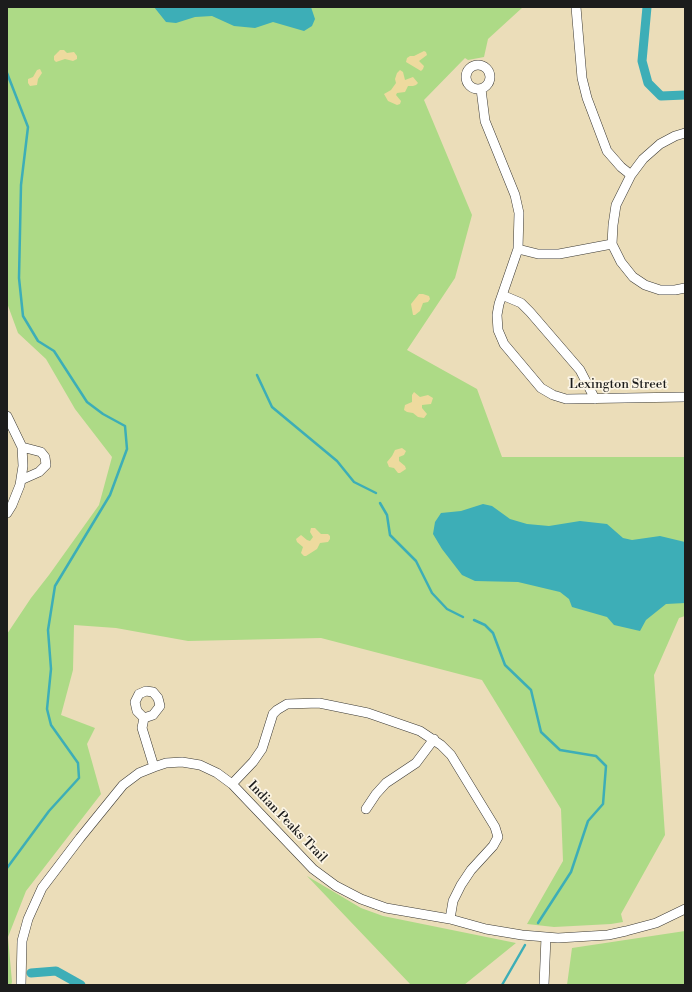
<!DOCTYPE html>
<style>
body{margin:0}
#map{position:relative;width:692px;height:992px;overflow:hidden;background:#ebddb9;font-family:"Libre Bodoni",serif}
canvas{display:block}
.frame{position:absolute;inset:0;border:8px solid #1c1c1c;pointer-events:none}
</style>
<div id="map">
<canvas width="692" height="992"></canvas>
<div class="frame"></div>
</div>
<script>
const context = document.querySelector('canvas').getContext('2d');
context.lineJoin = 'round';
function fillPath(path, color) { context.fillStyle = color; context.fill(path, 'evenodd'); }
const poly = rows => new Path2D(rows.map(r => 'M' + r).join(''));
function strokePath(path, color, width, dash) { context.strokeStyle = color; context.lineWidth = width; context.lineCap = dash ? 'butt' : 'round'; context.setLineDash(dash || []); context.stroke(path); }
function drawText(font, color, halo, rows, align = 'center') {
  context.font = font + ' "Libre Bodoni",serif'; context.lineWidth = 3.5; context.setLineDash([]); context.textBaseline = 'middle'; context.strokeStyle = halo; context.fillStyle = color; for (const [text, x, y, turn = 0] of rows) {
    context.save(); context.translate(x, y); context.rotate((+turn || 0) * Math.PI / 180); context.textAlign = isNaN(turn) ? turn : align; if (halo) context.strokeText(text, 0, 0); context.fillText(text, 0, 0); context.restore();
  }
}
fillPath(poly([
 [7,7,523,7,488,39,484,57,468,60,465,58,424,100,472,215,455,278,407,350,477,389,502,457,685,457,685,616,679,618,654,675,665,835,621,914,623,922,611,924,554,927,527,924,563,861,561,809,482,680,321,638,188,641,116,628,74,625,73,670,61,715,95,728,87,744,101,794,26,891,8,937,12,982,11,985,7,985,7,634,31,598,49,575,99,505,112,457,75,409,46,359,18,333,7,303],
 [307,876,361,908,383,916,516,943,464,985,411,985],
 [685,931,685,985,567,985,572,948]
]), '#adda86');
fillPath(poly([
 [60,50,64,50,67,53,74,52,77,56,77,59,73,61,65,59,56,62,54,60,54,56],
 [424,51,426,52,427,55,419,61,424,66,423,69,421,71,406,62,407,58,410,56,414,56],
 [40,69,42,73,38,79,37,85,30,86,28,83,28,79,33,77,37,70],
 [400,70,403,72,405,80,413,77,418,83,416,85,413,86,408,86,405,92,397,93,396,95,401,101,400,104,397,105,388,101,384,94,391,90,396,83,395,79,397,73],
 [419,294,423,294,429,296,430,299,428,302,423,303,420,311,415,315,413,315,411,304],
 [414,392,420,397,428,395,433,398,431,404,422,405,422,408,427,414,424,418,418,417,413,413,407,412,404,410,405,405,412,402,412,395],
 [402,448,406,451,404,455,399,457,399,461,405,466,406,469,400,473,398,473,394,468,389,467,387,462,392,456,395,450],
 [311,528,315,528,321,534,328,534,330,536,330,539,328,542,320,543,317,549,306,556,304,556,301,553,303,547,297,542,296,539,301,535,307,540,310,541,313,537,310,532]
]), '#eeda9e');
fillPath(poly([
 [154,7,311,7,315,19,312,26,304,31,273,22,255,28,234,26,212,16,195,17,176,23,166,22],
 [483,504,492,506,510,519,527,524,549,526,580,521,607,524,623,538,632,540,660,536,685,542,685,603,666,604,646,620,640,631,614,625,607,617,572,607,569,599,560,592,518,582,475,581,462,575,442,549,433,534,435,522,441,513,461,511]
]), '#3daeb7');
strokePath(poly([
 [7,73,28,127,21,185,19,278,23,316,38,341,54,351,87,402,103,414,125,426,127,449,110,495,55,586,48,630,51,669,47,709,51,725,78,763,79,778,49,811,7,868],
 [257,375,272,407,337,461,354,482,376,493],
 [380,503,387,515,390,535,416,561,432,593,447,609,463,617],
 [474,620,485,625,493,633,505,665,531,690,541,732,560,750,596,756,606,766,603,804,588,821,571,872,538,923],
 [502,985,525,945]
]), '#3daeb7', 2.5);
strokePath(poly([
 [647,7,642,61,648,83,661,96,685,95],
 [31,973,56,971,81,985]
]), '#3daeb7', 9);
const minor = poly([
 [576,7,582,78,587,98,607,151,621,167,631,175],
 '466 77a12 12 0 1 1 24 0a12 12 0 1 1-24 0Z',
 [481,89,485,121,515,195,519,213,518,249,499,304,497,315,498,330,504,344,541,388,553,395,566,399,685,397],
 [685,133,675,136,660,144,643,159,631,175,616,205,613,225,612,244,621,262,633,277,645,285,660,290,675,290,685,288],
 [518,249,538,254,559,254,612,244],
 [502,295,521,303,530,312,580,370,595,399],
 [7,416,22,447,23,466,20,485,12,505,7,513],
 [21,480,39,472,46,465,45,457,41,452,22,447],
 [144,718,137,711,135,702,139,694,146,691,153,692,158,698,160,706,153,715,144,718,142,728,154,767],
 [232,784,253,762,262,749,273,714,277,710,287,704,319,703,368,713,420,731,441,745,451,755,495,827,498,837,493,846,471,870,461,885,453,901,450,919],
 [366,809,376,794,386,783,416,763,434,739],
 [21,985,22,941,28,919,42,888,80,838,123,785,139,773,154,767,166,763,182,762,200,765,217,773,232,784,313,869,336,886,361,899,386,908,450,919,486,929,522,935,558,938,608,935,626,931,656,923,685,909],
 [544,985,546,937]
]);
strokePath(minor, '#3b3934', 10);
strokePath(minor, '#fff', 9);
drawText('13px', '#1c1c1c', '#fcf5e5', [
 ["Lexington Street",618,385],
 ["Indian Peaks Trail",287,822,46]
]);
</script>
